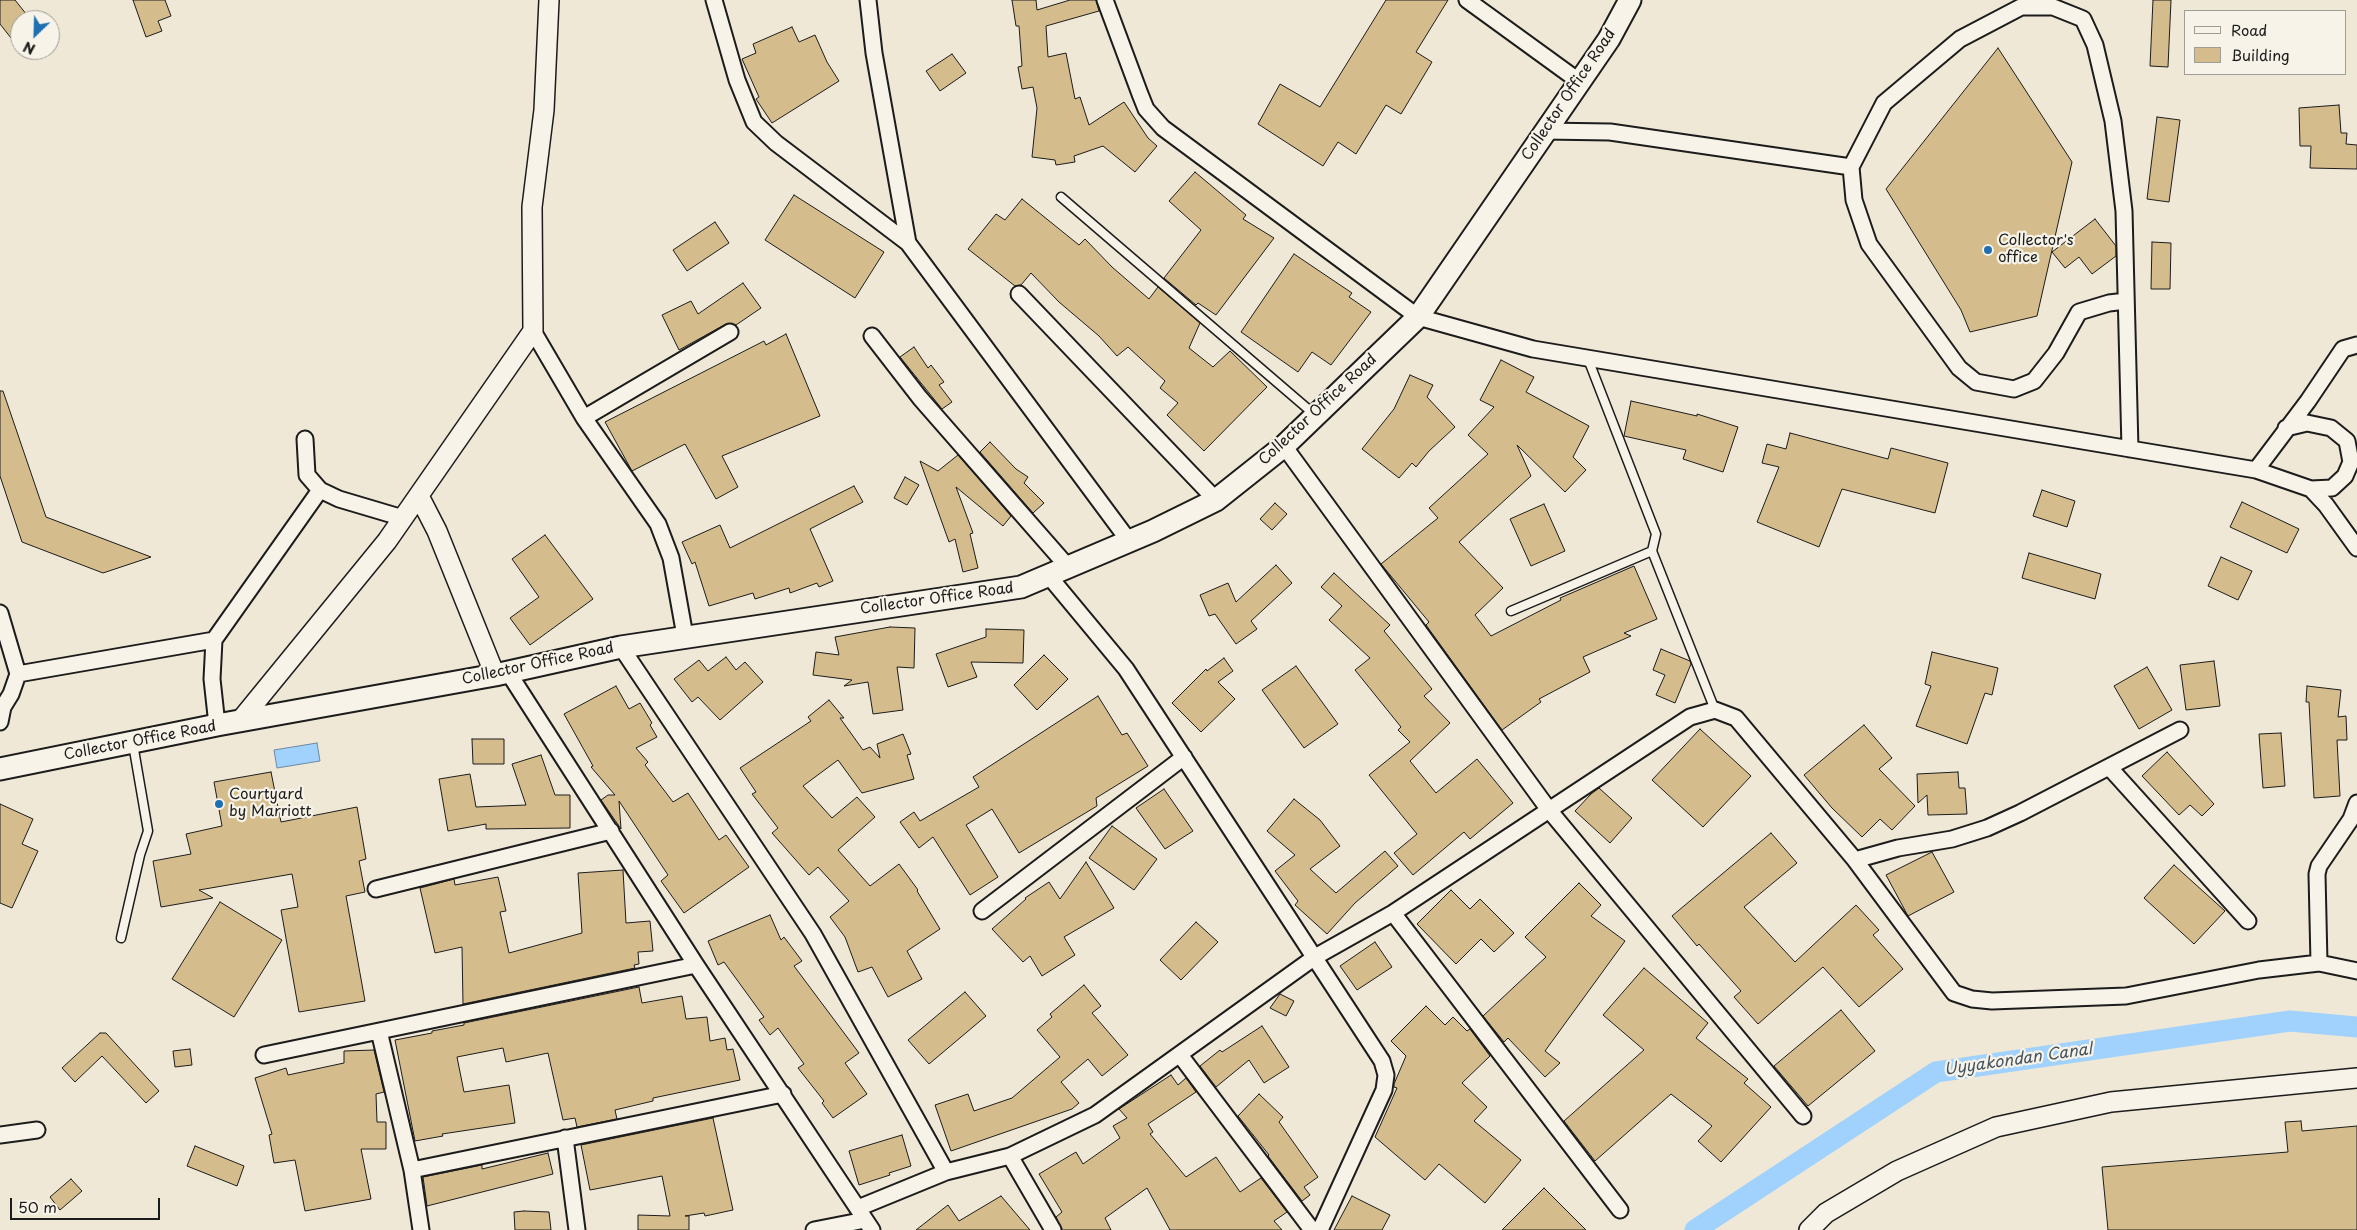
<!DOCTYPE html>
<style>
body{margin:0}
#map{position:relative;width:2357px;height:1230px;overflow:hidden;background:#f0e8d6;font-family:"Playpen Sans",sans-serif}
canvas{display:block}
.legend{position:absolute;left:2184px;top:10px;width:162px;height:65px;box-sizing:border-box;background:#f7f3e8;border:1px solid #9f9d96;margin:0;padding:6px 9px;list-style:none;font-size:15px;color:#1c1c1c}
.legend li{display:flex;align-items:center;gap:10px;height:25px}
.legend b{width:25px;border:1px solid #9f9d96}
.north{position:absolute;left:10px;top:10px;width:50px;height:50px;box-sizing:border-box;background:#f7f3e8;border:1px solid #9f9d96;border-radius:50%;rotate:204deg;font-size:14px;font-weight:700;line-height:20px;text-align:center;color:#1c1c1c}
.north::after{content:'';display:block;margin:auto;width:18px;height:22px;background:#1f6fb2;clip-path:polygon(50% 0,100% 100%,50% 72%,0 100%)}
.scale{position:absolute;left:10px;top:1198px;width:150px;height:22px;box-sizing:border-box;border:2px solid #1c1c1c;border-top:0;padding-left:6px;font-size:15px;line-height:18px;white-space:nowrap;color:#1c1c1c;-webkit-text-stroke:4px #f7f3e8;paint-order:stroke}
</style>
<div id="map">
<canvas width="2357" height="1230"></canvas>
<ul class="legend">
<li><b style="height:6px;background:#f7f3e8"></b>Road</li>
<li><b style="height:14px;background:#d5bc8c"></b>Building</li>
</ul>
<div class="north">N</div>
<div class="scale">50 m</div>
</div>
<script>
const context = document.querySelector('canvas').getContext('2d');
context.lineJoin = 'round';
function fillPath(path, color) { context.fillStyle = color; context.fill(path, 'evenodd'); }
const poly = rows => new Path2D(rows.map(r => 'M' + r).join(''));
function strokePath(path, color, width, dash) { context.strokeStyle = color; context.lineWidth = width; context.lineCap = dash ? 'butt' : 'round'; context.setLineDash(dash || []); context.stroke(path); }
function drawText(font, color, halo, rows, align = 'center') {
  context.font = font + ' "Playpen Sans",sans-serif'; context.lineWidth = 4.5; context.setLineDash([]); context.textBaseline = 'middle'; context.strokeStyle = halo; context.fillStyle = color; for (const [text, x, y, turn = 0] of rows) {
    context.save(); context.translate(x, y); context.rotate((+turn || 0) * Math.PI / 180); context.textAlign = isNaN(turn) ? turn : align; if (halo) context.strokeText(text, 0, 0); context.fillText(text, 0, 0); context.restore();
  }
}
const water = poly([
 [317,743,320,761,277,768,274,750,317,743]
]);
fillPath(water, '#a0d2fd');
strokePath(water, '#6b89a3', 1);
strokePath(poly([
 [1695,1230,1936,1072,2290,1021,2357,1027]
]), '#a0d2fd', 21);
const building = poly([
 [0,0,15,0,31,20,20,20,20,31,11,38,0,24,0,0],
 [133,0,165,0,171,16,158,21,162,31,146,37,133,0],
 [1012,0,1036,0,1037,10,1070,0,1096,0,1099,11,1046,26,1048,57,1066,53,1075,99,1080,97,1089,125,1124,102,1148,138,1157,146,1135,172,1103,146,1074,156,1075,162,1056,165,1055,160,1032,157,1037,108,1033,87,1022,89,1018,67,1022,66,1019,26,1016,26,1012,0],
 [1386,0,1448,0,1416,52,1432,62,1401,114,1386,105,1356,154,1338,142,1323,166,1258,124,1280,84,1320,107,1386,0],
 [2153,0,2171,0,2168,67,2150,66,2153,0],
 [792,27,799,42,815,35,827,62,839,81,772,123,756,99,759,97,742,59,756,53,753,44,792,27],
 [1998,48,2072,162,2037,316,1970,332,1961,310,1886,189,1998,48],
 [952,54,966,73,940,91,926,71,952,54],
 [2339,105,2341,133,2347,133,2346,144,2357,145,2357,169,2310,168,2311,146,2300,146,2299,108,2339,105],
 [2157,117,2180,120,2169,202,2147,199,2157,117],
 [1195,172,1246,215,1243,219,1274,238,1216,315,1198,303,1196,305,1164,278,1201,230,1169,201,1195,172],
 [794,195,884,252,855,298,765,240,794,195],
 [1022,199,1079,245,1085,239,1112,267,1149,299,1158,287,1200,323,1189,348,1213,367,1230,351,1267,387,1204,451,1167,415,1178,403,1160,388,1165,381,1128,347,1117,356,1099,336,1059,302,1031,273,1021,285,1015,286,968,249,996,214,1005,220,1022,199],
 [2095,219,2116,246,2116,256,2092,274,2079,257,2065,268,2052,252,2095,219],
 [715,222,729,243,687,271,673,250,715,222],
 [2152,242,2171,243,2170,289,2151,289,2152,242],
 [1294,254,1352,293,1349,297,1371,312,1331,365,1312,352,1298,372,1241,332,1294,254],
 [743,283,761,308,736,325,726,324,679,350,662,315,691,301,698,314,743,283],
 [786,334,820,416,722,456,738,487,716,499,685,444,632,471,605,422,764,341,766,345,786,334],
 [914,347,928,368,931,365,944,382,939,385,952,402,942,409,900,357,914,347],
 [1501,360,1534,377,1526,392,1589,426,1573,457,1586,470,1565,492,1517,445,1531,476,1459,542,1503,588,1475,615,1491,636,1561,600,1560,598,1634,566,1657,619,1624,633,1631,636,1583,657,1590,672,1539,699,1541,702,1502,730,1426,625,1429,622,1381,564,1438,518,1429,508,1488,454,1468,435,1494,407,1480,400,1501,360],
 [1410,375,1433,385,1427,397,1455,427,1429,451,1416,467,1412,463,1399,478,1362,449,1394,409,1410,375],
 [0,391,3,391,46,517,151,557,103,573,22,542,0,476,0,391],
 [1631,401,1697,416,1697,414,1738,427,1723,472,1683,459,1686,450,1624,436,1631,401],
 [1790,433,1888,459,1891,448,1948,463,1935,513,1842,489,1819,547,1757,522,1779,467,1762,463,1767,444,1786,449,1790,433],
 [990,442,1016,469,1028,477,1024,483,1044,503,1033,513,980,452,990,442],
 [958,455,1011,516,1003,526,956,487,973,533,970,534,978,568,963,572,955,539,949,542,920,461,938,471,958,455],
 [905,477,919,485,907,505,894,498,905,477],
 [854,486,863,502,810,529,833,581,819,587,817,583,790,593,789,588,755,599,753,593,709,606,695,562,692,564,682,542,720,525,730,548,854,486],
 [2042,490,2075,501,2067,527,2033,516,2042,490],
 [2242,502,2299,529,2287,553,2230,527,2242,502],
 [1275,503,1287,514,1272,530,1260,519,1275,503],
 [1544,504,1565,551,1531,566,1510,519,1544,504],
 [545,535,593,599,530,645,510,618,539,597,512,559,545,535],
 [2029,553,2101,574,2095,599,2022,578,2029,553],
 [2221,557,2252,571,2238,600,2208,586,2221,557],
 [1276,565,1292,583,1251,621,1257,629,1236,644,1215,614,1209,616,1200,595,1228,583,1236,602,1276,565],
 [1334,573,1390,625,1384,631,1432,689,1424,696,1450,723,1410,761,1436,793,1477,759,1513,803,1470,839,1464,832,1413,875,1394,853,1417,834,1369,775,1410,742,1398,730,1401,727,1355,670,1370,658,1329,620,1342,606,1321,587,1334,573],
 [890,627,915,628,914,668,897,667,903,710,873,714,868,682,844,686,852,680,813,675,816,652,839,655,835,637,890,627],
 [986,629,1024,630,1023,663,971,662,977,677,948,687,936,654,986,637,986,629],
 [1661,649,1690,661,1691,664,1675,703,1656,695,1665,675,1653,670,1661,649],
 [1932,652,1998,668,1992,695,1985,693,1967,744,1916,726,1931,686,1925,684,1932,652],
 [1044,655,1068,679,1037,710,1014,685,1044,655],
 [726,657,736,670,745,662,763,682,720,720,698,697,692,702,674,679,699,660,708,671,726,657],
 [1224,658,1233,671,1218,682,1235,699,1201,732,1172,703,1206,669,1207,671,1224,658],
 [2214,661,2220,706,2186,710,2180,665,2214,661],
 [1296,666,1338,724,1304,748,1262,690,1296,666],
 [2147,667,2172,710,2139,729,2114,686,2147,667],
 [616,686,629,709,640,703,652,723,650,725,657,737,636,748,648,762,645,765,673,802,688,793,719,840,726,835,749,867,684,913,661,881,668,875,619,801,621,829,601,800,608,795,615,795,591,767,593,766,564,714,616,686],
 [2307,686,2341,690,2338,717,2346,716,2347,740,2337,740,2340,796,2314,798,2309,702,2306,702,2307,686],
 [1098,696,1122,735,1127,733,1148,766,1096,798,1097,806,1019,853,992,809,966,825,998,877,970,895,933,837,919,848,900,822,914,812,920,821,979,787,973,777,1098,696],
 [829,700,844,718,840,718,863,750,870,747,880,758,877,744,903,734,911,754,907,755,914,779,862,793,838,760,803,786,832,818,857,797,875,817,838,850,870,886,899,864,918,890,917,891,940,929,907,951,922,979,888,997,872,967,858,972,845,937,830,917,849,901,818,867,809,875,772,833,778,828,752,794,756,792,740,768,811,721,808,717,829,700],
 [1864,725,1892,758,1879,769,1915,806,1892,830,1880,819,1862,837,1832,808,1804,775,1864,725],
 [1700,729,1751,776,1703,827,1652,780,1700,729],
 [2281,733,2285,786,2263,788,2259,734,2281,733],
 [472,739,504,739,504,764,473,764,472,739],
 [2167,752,2214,804,2202,816,2190,805,2179,815,2142,776,2167,752],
 [541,755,555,795,570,795,570,828,486,829,486,824,448,831,439,779,470,774,476,807,526,805,512,764,541,755],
 [271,772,281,822,357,807,366,859,359,861,365,892,346,896,365,1001,299,1012,281,910,298,907,292,874,199,890,213,898,161,907,153,861,191,854,186,834,222,826,214,782,271,772],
 [1958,772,1959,788,1965,788,1967,814,1928,815,1927,795,1918,803,1917,774,1958,772],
 [1599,788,1632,818,1610,843,1575,811,1591,794,1599,788],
 [1164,789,1193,831,1165,849,1136,808,1164,789],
 [1294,799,1320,820,1340,846,1310,869,1336,893,1385,851,1398,866,1355,903,1327,934,1295,905,1298,901,1275,871,1295,855,1267,831,1294,799],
 [0,804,33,819,22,844,38,851,12,908,0,903,0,804],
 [1112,826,1157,859,1134,890,1089,858,1112,826],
 [1771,833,1797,863,1744,907,1795,962,1856,905,1879,930,1873,935,1903,969,1859,1007,1823,967,1758,1024,1734,997,1741,991,1699,944,1697,946,1672,916,1771,833],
 [1932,852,1954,892,1908,916,1886,875,1932,852],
 [1086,862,1114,908,1064,937,1075,955,1042,976,1030,956,1023,962,992,929,1026,899,1025,898,1049,882,1060,899,1086,862],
 [2174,865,2225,911,2194,944,2144,898,2174,865],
 [623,870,626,923,650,921,653,951,638,952,639,964,634,965,635,968,463,1004,462,947,435,953,420,888,454,879,455,885,498,877,506,911,500,912,509,953,582,933,578,873,623,870],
 [1579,883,1601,905,1591,916,1625,941,1545,1051,1560,1063,1545,1077,1508,1038,1504,1042,1483,1016,1546,957,1525,937,1579,883],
 [1451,890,1470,909,1480,899,1514,933,1494,952,1481,939,1456,964,1417,924,1451,890],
 [220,902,282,940,234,1017,172,979,220,902],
 [770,915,781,940,784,937,802,961,794,966,859,1053,845,1063,867,1094,833,1118,822,1103,824,1101,798,1068,804,1064,778,1028,770,1035,759,1020,764,1017,724,962,718,965,708,941,770,915],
 [1196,922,1218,942,1181,980,1160,960,1196,922],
 [1375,942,1392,967,1357,990,1340,966,1375,942],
 [1644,968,1708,1023,1696,1038,1748,1079,1744,1083,1771,1107,1721,1162,1698,1141,1712,1126,1671,1094,1595,1161,1564,1121,1644,1050,1603,1015,1644,968],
 [1084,985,1101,1006,1092,1013,1128,1055,1102,1076,1088,1059,1061,1082,1079,1103,1072,1109,951,1151,935,1105,968,1094,974,1111,1012,1098,1060,1057,1037,1030,1052,1017,1050,1014,1084,985],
 [639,987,642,1003,682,996,686,1019,707,1017,710,1041,725,1038,727,1050,733,1049,740,1080,653,1098,653,1101,615,1110,617,1119,577,1127,575,1118,563,1120,548,1053,506,1062,503,1048,457,1057,464,1092,509,1085,515,1123,442,1134,443,1136,415,1141,395,1040,432,1033,432,1031,464,1025,464,1023,639,987],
 [965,992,986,1016,929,1064,908,1040,965,992],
 [1280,994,1294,1001,1286,1016,1270,1008,1280,994],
 [1426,1006,1445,1025,1453,1017,1467,1031,1470,1029,1490,1056,1462,1083,1487,1107,1474,1121,1521,1160,1485,1203,1439,1164,1425,1180,1375,1137,1397,1088,1394,1087,1394,1084,1406,1056,1391,1041,1426,1006],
 [1841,1010,1875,1051,1808,1106,1774,1066,1841,1010],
 [1262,1026,1289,1067,1264,1083,1249,1060,1216,1087,1200,1066,1220,1050,1222,1052,1262,1026],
 [100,1033,106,1033,159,1091,146,1103,102,1056,75,1082,62,1068,100,1033],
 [190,1049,192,1065,175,1067,173,1051,190,1049],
 [374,1050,384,1092,376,1094,377,1122,386,1122,386,1149,361,1149,371,1199,305,1211,295,1160,274,1163,269,1135,272,1134,255,1078,286,1068,288,1075,344,1063,344,1051,374,1050],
 [1171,1075,1178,1085,1186,1078,1196,1092,1148,1124,1153,1132,1150,1134,1186,1177,1216,1157,1240,1192,1261,1178,1287,1212,1274,1221,1282,1230,1170,1230,1147,1188,1105,1218,1111,1230,1062,1230,1056,1217,1062,1212,1039,1174,1076,1152,1083,1164,1120,1138,1113,1126,1127,1118,1119,1109,1171,1075],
 [1259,1094,1283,1117,1279,1122,1318,1177,1304,1187,1310,1195,1302,1201,1268,1156,1269,1155,1238,1116,1259,1094],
 [713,1118,733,1210,705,1216,704,1213,685,1216,689,1216,689,1230,638,1230,638,1215,670,1216,662,1176,590,1190,581,1145,713,1118],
 [2301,1121,2302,1131,2357,1126,2357,1230,2108,1230,2102,1167,2288,1152,2285,1122,2301,1121],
 [902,1135,911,1166,889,1173,890,1175,859,1185,849,1151,902,1135],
 [195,1146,244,1166,237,1186,187,1166,195,1146],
 [548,1153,553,1174,427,1206,423,1177,482,1165,482,1169,548,1153],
 [71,1179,82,1191,60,1210,50,1197,71,1179],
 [1544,1188,1586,1230,1502,1230,1544,1188],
 [1001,1196,1030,1230,916,1230,948,1205,959,1221,1001,1196],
 [1352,1196,1390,1215,1382,1230,1334,1230,1352,1196],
 [524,1211,549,1212,551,1230,515,1230,514,1212,524,1211]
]);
fillPath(building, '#d5bc8c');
strokePath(building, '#1c1c1c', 1);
const service = poly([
 [1061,197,1315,415],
 [1652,551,1715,710],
 [1511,611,1652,551,1656,534,1588,359],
 [121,938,140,855,148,831,133,744]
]);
const minor = poly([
 [714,0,737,80,754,122,776,143,908,243,1129,541],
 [868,0,874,53,908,243],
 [1105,0,1140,94,1146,109,1163,128,1418,317,1533,349,2256,470,2311,489,2326,505,2357,548],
 [1467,0,1580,82],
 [1544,131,1610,132,1851,167,1884,103,1960,39,2021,7,2053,7,2083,19,2095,45,2113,121,2124,211,2130,449],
 [1851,167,1854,200,1869,244,1959,368,1976,382,2014,389,2034,381,2056,353,2079,312,2109,303,2126,301],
 [1019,294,1216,500],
 [533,331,584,418,658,524,671,558,685,636],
 [872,336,920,398,1068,567],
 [584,418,730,332],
 [2286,428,2307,423,2331,428,2347,441,2351,462,2345,476,2332,488,2311,489],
 [305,439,307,475,320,490,339,499,403,518],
 [1284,446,1549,810,1803,1116],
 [2256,470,2308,401,2343,349,2357,345],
 [1048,575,1126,669,1382,1061,1386,1075,1384,1090,1320,1230],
 [0,613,18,674,214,640],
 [621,647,813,934,946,1172],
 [508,672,696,965,872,1230],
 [0,722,3,707,11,694,18,674],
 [217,725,212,679,214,640,320,490],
 [2109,767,2248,921],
 [1855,860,1898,848,1952,839,1987,828,2020,813,2180,730],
 [376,889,611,831],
 [982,911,1184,757],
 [1393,913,1620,1210],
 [2319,963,2317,874,2319,866,2351,819,2357,803],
 [379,1031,412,1170,421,1230],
 [264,1055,696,965],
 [1180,1055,1312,1230],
 [0,1135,37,1130],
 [565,1138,577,1230],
 [1010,1156,1053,1230],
 [412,1170,783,1094],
 [858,1208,946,1172,1010,1156,1095,1115,1315,957,1393,913,1690,717,1715,710,1736,718,1855,860,1954,993,1972,999,1992,1001,2126,996,2259,970,2319,963,2357,971],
 [814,1230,865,1220]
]);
const tertiary = poly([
 [419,496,437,531,495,675],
 [240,721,387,541,533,331,532,207,544,110,549,0],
 [1809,1230,1826,1213,1897,1171,1996,1127,2111,1102,2357,1078]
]);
const secondary = poly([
 [0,769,217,725,495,675,621,647,1021,587,1153,531,1216,500,1284,446,1418,317,1609,39,1630,0]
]);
strokePath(service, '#1c1c1c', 11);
strokePath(minor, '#1c1c1c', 19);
strokePath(tertiary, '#1c1c1c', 22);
strokePath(secondary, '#1c1c1c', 25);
strokePath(service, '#f7f3e8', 8);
strokePath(minor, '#f7f3e8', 15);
strokePath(tertiary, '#f7f3e8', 19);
strokePath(secondary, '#f7f3e8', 21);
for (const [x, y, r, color] of [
 [1988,250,5,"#1f6fb2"],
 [219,804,5,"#1f6fb2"]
]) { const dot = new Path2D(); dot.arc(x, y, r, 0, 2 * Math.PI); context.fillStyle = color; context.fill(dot); strokePath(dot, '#f7f3e8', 2); }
drawText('15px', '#1c1c1c', '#f7f3e8', [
 ["Collector Office Road",1569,95,-56],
 ["Collector Office Road",1318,410,-43],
 ["Collector Office Road",937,599,-8],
 ["Collector Office Road",538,664,-12],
 ["Collector Office Road",140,741,-11]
]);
drawText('15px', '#1c1c1c', '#f7f3e8', [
 ["Collector's",1998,241],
 ["office",1998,258],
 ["Courtyard",229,795],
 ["by Marriott",229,812]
], 'left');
drawText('italic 16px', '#445360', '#f7f3e8', [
 ["Uyyakondan Canal",2018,1060,-8]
]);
</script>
